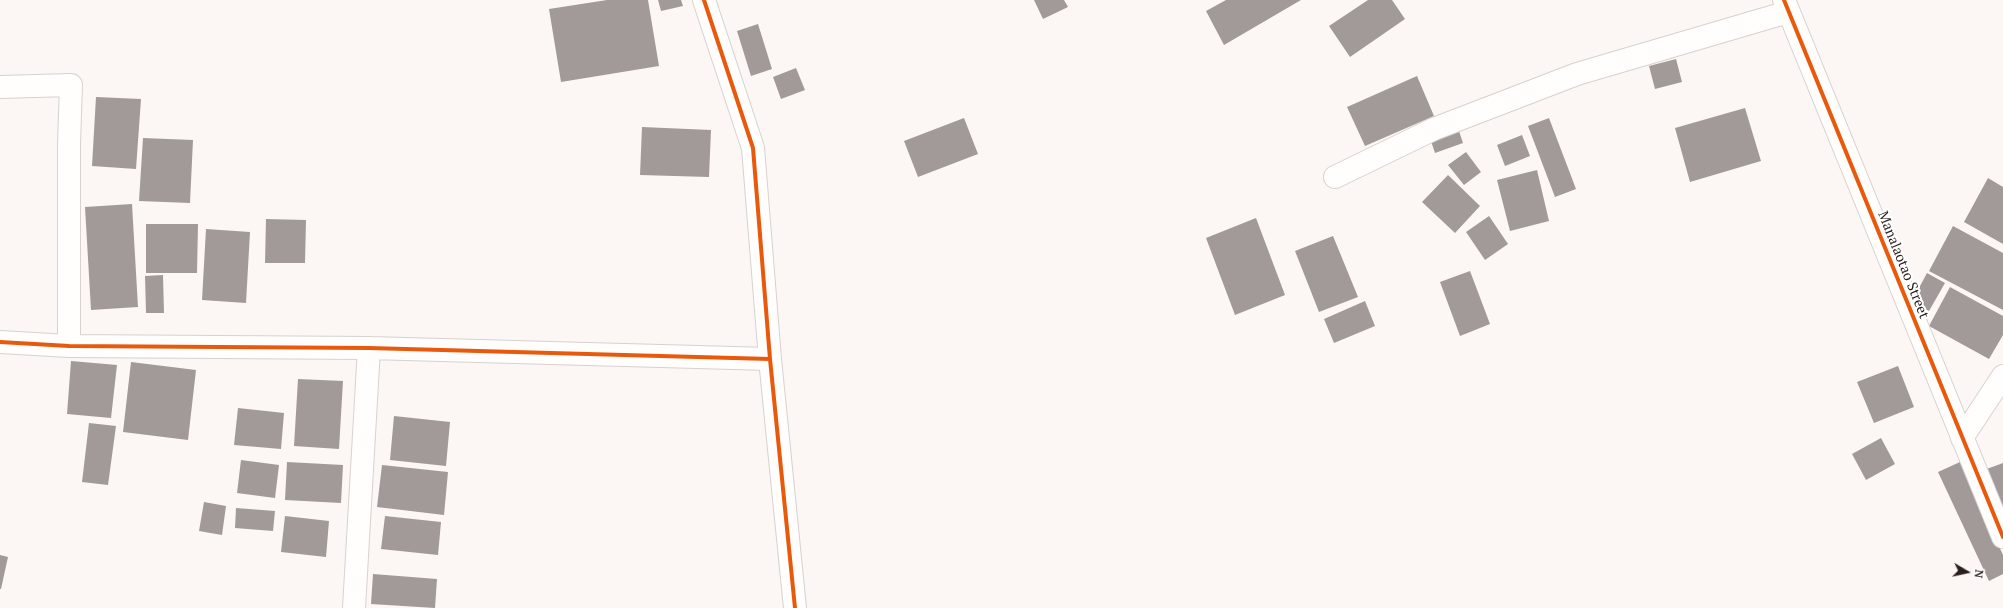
<!DOCTYPE html>
<style>
body{margin:0}
#map{position:relative;width:2003px;height:608px;overflow:hidden;background:#fcf6f4;font-family:"PT Serif",serif}
canvas{display:block}
.north{position:absolute;left:1947px;top:552px;width:40px;height:40px;-webkit-text-stroke:3px #fff;paint-order:stroke;rotate:99deg;font-size:11px;font-weight:700;line-height:16px;text-align:center;color:#281f1c}
.north::after{content:'';display:block;margin:auto;width:14px;height:18px;background:#281f1c;clip-path:polygon(50% 0,100% 100%,50% 72%,0 100%)}
</style>
<div id="map">
<canvas width="2003" height="608"></canvas>
<div class="north">N</div>
</div>
<script>
const context = document.querySelector('canvas').getContext('2d');
context.lineJoin = 'round';
function fillPath(path, color) { context.fillStyle = color; context.fill(path, 'evenodd'); }
const poly = rows => new Path2D(rows.map(r => 'M' + r).join(''));
function strokePath(path, color, width, dash) { context.strokeStyle = color; context.lineWidth = width; context.lineCap = dash ? 'butt' : 'round'; context.setLineDash(dash || []); context.stroke(path); }
function drawText(font, color, halo, rows, align = 'center') {
  context.font = font + ' "PT Serif",serif'; context.lineWidth = 4; context.setLineDash([]); context.textBaseline = 'middle'; context.strokeStyle = halo; context.fillStyle = color; for (const [text, x, y, turn = 0] of rows) {
    context.save(); context.translate(x, y); context.rotate((+turn || 0) * Math.PI / 180); context.textAlign = isNaN(turn) ? turn : align; if (halo) context.strokeText(text, 0, 0); context.fillText(text, 0, 0); context.restore();
  }
}
fillPath(poly([
 [607,0,648,0,659,66,561,82,549,9],
 [658,0,681,0,683,6,661,11],
 [1034,0,1064,0,1068,7,1043,19],
 [1226,0,1301,0,1224,45,1206,11],
 [1368,0,1392,0,1405,19,1350,57,1329,26],
 [758,24,772,69,751,76,737,31],
 [1676,59,1682,82,1655,89,1649,66],
 [796,68,805,90,781,99,773,77],
 [1417,76,1434,116,1365,146,1347,107],
 [96,97,141,99,136,169,92,166],
 [1745,108,1761,161,1690,182,1675,128],
 [964,118,978,154,918,177,904,141],
 [1549,118,1576,189,1555,197,1528,126],
 [642,127,711,130,709,177,640,175],
 [1459,131,1463,143,1435,153,1431,141],
 [1522,135,1530,156,1505,166,1497,145],
 [143,138,193,140,190,203,139,201],
 [1466,152,1481,172,1464,185,1448,165],
 [1537,170,1549,221,1510,231,1497,180],
 [1448,175,1480,206,1455,233,1422,202],
 [1988,178,2003,187,2003,244,1964,222],
 [132,204,138,307,91,310,85,207],
 [1489,216,1508,244,1485,260,1466,232],
 [1256,218,1285,295,1235,315,1206,238],
 [266,219,306,220,305,263,265,263],
 [146,224,198,224,197,273,146,273],
 [1953,226,2003,253,2003,310,1929,271],
 [206,229,250,232,246,303,202,300],
 [1333,236,1358,297,1319,312,1295,251],
 [1470,271,1490,324,1460,336,1440,282],
 [1927,273,1945,283,1929,311,1912,301],
 [163,275,164,313,146,313,145,276],
 [1950,287,2003,316,2003,335,1989,359,1929,326],
 [1365,301,1375,326,1334,343,1324,319],
 [71,361,117,365,111,418,67,414],
 [131,362,196,370,188,440,123,432],
 [1898,366,1914,407,1874,423,1857,382],
 [298,379,343,381,339,449,294,446],
 [238,408,284,413,281,449,234,445],
 [394,416,450,422,446,466,390,460],
 [89,423,116,426,108,485,82,482],
 [1881,438,1895,464,1866,480,1852,454],
 [241,460,279,465,275,498,237,493],
 [287,462,343,465,341,503,285,500],
 [1960,462,2003,555,2003,574,1989,581,1938,472],
 [2003,463,2003,524,1984,470],
 [382,465,448,472,444,515,377,507],
 [204,502,226,506,222,535,199,531],
 [236,508,275,511,273,531,235,528],
 [285,516,329,521,326,557,281,552],
 [385,516,441,522,438,555,381,549],
 [0,555,8,557,1,589,0,589],
 [373,574,437,579,435,608,371,604]
]), '#a19a99');
const minor = poly([
 [704,0,753,148,770,359,795,608],
 [1784,0,2003,537],
 [0,87,71,85,69,144,69,346],
 [1335,177,1434,129,1577,74,1788,12],
 [0,342,69,346,369,348,770,359],
 [1962,438,2003,376],
 [354,608,369,348]
]);
strokePath(minor, '#d8d1ce', 24);
strokePath(minor, '#fffefd', 22);
strokePath(poly([
 [704,0,753,148,770,359,795,608],
 [1784,0,2003,537],
 [0,342,69,346,369,348,770,359]
]), '#e8590c', 4);
drawText('14px', '#281f1c', '#fff', [
 ["Manalaotao Street",1903,265,68]
]);
</script>
